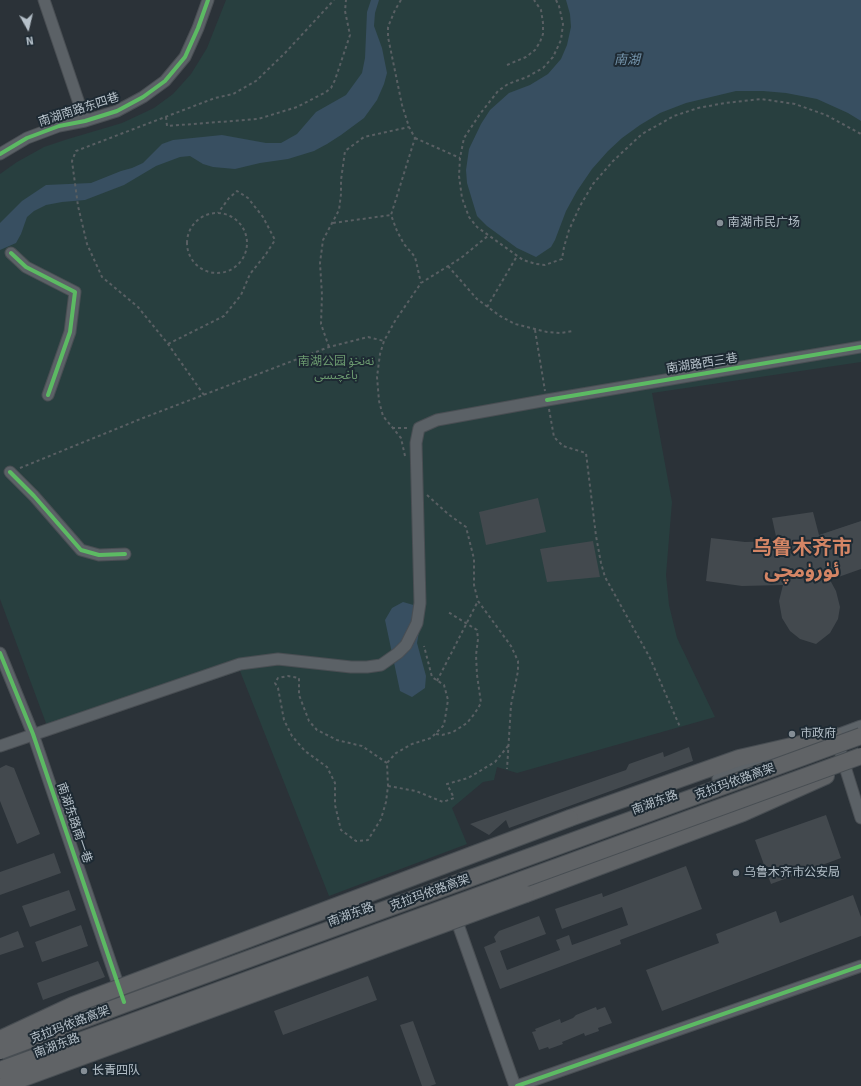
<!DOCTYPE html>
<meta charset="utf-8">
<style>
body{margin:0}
#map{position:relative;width:861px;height:1086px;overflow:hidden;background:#2b3238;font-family:Signika,sans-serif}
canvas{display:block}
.north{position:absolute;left:8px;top:8px;width:40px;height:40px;-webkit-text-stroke:3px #1e2a33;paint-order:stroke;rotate:172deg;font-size:11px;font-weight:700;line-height:16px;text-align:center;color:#b5c0c9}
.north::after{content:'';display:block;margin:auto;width:14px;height:18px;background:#b5c0c9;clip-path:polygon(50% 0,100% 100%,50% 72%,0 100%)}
</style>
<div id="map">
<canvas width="861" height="1086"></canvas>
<div class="north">N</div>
</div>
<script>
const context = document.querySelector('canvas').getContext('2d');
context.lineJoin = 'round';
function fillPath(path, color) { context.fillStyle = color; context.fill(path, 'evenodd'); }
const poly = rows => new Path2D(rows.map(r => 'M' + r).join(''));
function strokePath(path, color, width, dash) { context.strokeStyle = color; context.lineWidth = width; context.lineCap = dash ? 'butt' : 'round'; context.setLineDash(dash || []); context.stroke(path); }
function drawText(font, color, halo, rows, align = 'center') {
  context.font = font + ' Signika,"Noto Sans Arabic","Noto Sans SC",sans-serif'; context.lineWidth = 4; context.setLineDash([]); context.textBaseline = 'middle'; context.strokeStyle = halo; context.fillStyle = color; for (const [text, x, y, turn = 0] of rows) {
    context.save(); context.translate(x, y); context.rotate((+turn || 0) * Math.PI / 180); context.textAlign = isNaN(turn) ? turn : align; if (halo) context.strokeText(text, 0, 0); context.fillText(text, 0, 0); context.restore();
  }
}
fillPath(poly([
 [226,0,861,0,861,362,652,393,672,502,666,575,669,605,677,638,715,717,517,773,497,767,494,780,483,782,452,808,467,844,329,896,240,671,50,734,0,599,0,174,17,162,44,147,68,139,122,123,154,108,173,94,191,74,207,48]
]), '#283f3f');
fillPath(poly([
 [371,0,379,0,375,13,374,26,382,48,387,73,384,84,377,100,364,118,341,135,327,144,314,151,288,159,260,163,235,169,213,167,203,164,190,156,180,157,156,166,124,185,85,200,62,202,46,205,34,211,27,217,21,234,16,243,0,250,0,223,22,201,46,185,91,183,121,171,132,168,143,163,162,144,173,140,222,135,266,143,281,143,297,134,316,112,346,95,362,73,365,58,367,12],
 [566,0,861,0,861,121,848,113,817,99,786,93,763,91,736,91,686,103,660,113,640,125,622,138,608,151,592,169,577,191,566,211,555,240,551,247,536,257,517,248,487,226,477,216,467,183,466,170,469,149,481,124,490,110,509,93,530,85,548,74,561,59,567,45,571,27,570,14],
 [403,602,417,606,421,620,417,643,426,676,425,688,412,697,400,691,385,620,392,608]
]), '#384f61');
fillPath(poly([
 [538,498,546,532,486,545,479,512],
 [813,512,819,535,861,521,861,569,830,580,836,591,840,607,838,619,830,633,816,644,800,639,790,631,782,618,779,601,783,585,742,586,706,581,711,538,745,542,777,541,772,518],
 [593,541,600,577,547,582,540,549],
 [689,747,693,761,509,828,506,820,489,835,470,824,626,770,629,764,663,752,664,757],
 [6,765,14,768,40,834,17,844,0,801,0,768],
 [826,815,841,858,771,884,755,840],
 [54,853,61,873,0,895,0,872],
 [686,866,702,909,620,940,621,944,500,989,484,947,496,942,494,937,499,931,539,916,546,934,500,951,507,970,560,950,556,940,569,935,572,945,628,925,622,907,562,929,555,909,602,893,603,897],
 [69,890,76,910,30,927,22,906],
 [853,895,861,917,861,936,662,1011,646,970,719,943,716,934,776,911,780,923],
 [81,925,88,946,42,962,35,942],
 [18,931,24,947,0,955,0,938],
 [98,961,105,977,43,1000,37,983],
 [368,976,377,1000,283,1035,274,1011],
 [596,1007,597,1010,605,1007,612,1023,598,1028,599,1031,585,1036,584,1033,562,1042,563,1044,549,1049,548,1047,539,1050,532,1032,536,1031,535,1029,560,1019,561,1023,573,1018,576,1015],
 [413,1021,436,1084,430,1086,422,1086,400,1025]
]), '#43494e');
const minor = poly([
 [44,0,85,121],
 [0,154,27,138,59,126,85,121,117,111,143,97,165,81,185,57,198,28,208,0],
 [11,253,26,267,75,292,70,332,48,395],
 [10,472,34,496,81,550,99,555,125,554],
 [0,653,33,734,124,1002],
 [836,738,861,818],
 [0,746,240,664,278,659,351,667,367,667,381,665,398,653,406,645,417,623,420,603,416,443,419,428,437,420,547,400,861,347],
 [454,913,515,1086],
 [517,1086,861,966]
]);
const major = poly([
 [826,740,861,727],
 [719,779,795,751]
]);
const highway = poly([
 [570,818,739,758,835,736],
 [526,894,743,813,826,776]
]);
strokePath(minor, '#494e53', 13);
strokePath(major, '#494f55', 15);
strokePath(highway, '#484e53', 18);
strokePath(poly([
 [401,0,395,10,388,27,388,37,402,105,409,127,415,138,391,215,397,231,404,244,415,257,421,283],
 [556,0,559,6,563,24,561,40,553,57,543,68,527,77,508,84,498,91,480,114,464,138,460,158,459,176,462,198,469,217,477,227,523,260,536,264,545,265,562,259,564,247,569,230,580,206,593,184,613,161,642,134,674,116,698,108,725,103,761,99,795,104,826,115,861,134],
 [507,65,526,57,535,50,540,42,543,34,543,23,541,10,534,0],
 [166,117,167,126,258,119,297,107,326,92,331,88,335,80,350,35,345,11,346,0],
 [415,138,460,158],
 '187 243a30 30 0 1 1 60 0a30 30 0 1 1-60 0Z',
 [333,223,391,215],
 [448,266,477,299,500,316,515,324,547,332,561,333,573,331],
 [487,307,517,256],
 [535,330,545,391],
 [168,344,224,316,241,295,250,274,266,254,275,240,263,217,248,198,237,191,229,198,218,213],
 [329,347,321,324,322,295,320,263,323,240,339,210,341,194,341,180,345,151,364,137,409,127],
 [204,395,168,344,138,307,102,277,87,244,78,206,72,161,76,151,215,98,233,94,256,81,285,53,334,0],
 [549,409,554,437,563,446,586,453,596,536,601,563,605,577,650,658,680,727],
 [392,428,409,428],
 [405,456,401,438,383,416,379,401,377,377,380,354,384,341,395,321,421,283,461,258,489,235],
 [20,468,143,418,329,347,368,337,384,341],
 [427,495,448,514,466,527,474,559,474,585,478,601,511,646,518,661,518,671,511,705,507,769],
 [437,681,478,601],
 [436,734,442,735,453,732,467,723,475,713,481,703,477,675,476,655,478,639,477,630,448,612],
 [387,763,362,746,337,740,317,730,309,721,299,695,299,678,288,676,278,678,275,683,278,688,284,720,292,736,305,751,327,767,335,783,335,805,341,830,356,841,368,840,381,819,386,802,388,786,387,763,396,753,412,744,431,738,444,725,448,700,444,685,432,677,424,646],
 [388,786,416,791,443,802,454,798,447,784,468,778,495,762,508,746]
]), '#595f63', 2, [3, 3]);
strokePath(minor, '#5b6166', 11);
strokePath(major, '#5d6368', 13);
strokePath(highway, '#606366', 16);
const highwayBridge = poly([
 [0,1039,73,1005,570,818],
 [0,1051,125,1004,861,736],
 [0,1070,861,756],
 [2,1086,526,894]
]);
strokePath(highwayBridge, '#484e53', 18, []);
strokePath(highwayBridge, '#606366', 16);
strokePath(poly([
 [0,154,27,138,59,126,85,121,117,111,143,97,165,81,185,57,198,28,208,0],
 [11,253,26,267,75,292,70,332,48,395],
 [547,400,861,347],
 [10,472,34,496,81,550,99,555,125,554],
 [0,653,33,734,124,1002],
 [517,1086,861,966]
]), '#5cba63', 4);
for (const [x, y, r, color] of [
 [720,223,4,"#858e96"],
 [792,734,4,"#858e96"],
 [736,873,4,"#858e96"],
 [84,1071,4,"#858e96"]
]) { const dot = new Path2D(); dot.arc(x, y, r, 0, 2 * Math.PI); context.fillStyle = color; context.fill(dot); strokePath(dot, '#1e2a33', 1.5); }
drawText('12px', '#b5c0c9', '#1e2a33', [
 ["南湖南路东四巷",79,110,-18],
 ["南湖路西三巷",702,364,-9],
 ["克拉玛依路高架",735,782,-20],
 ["南湖东路",655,803,-20],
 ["南湖东路南一巷",74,823,71],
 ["克拉玛依路高架",430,893,-20],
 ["南湖东路",351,915,-20],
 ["克拉玛依路高架",70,1025,-21],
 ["南湖东路",57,1046,-21]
]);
drawText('12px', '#b5c0c9', '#1e2a33', [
 ["南湖市民广场",728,223],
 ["市政府",800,734],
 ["乌鲁木齐市公安局",744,873],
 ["长青四队",92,1071]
], 'left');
drawText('12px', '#6c9a70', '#1e2a33', [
 ["南湖公园 نەنخۇ",336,362],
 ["باغچىسى",336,376]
]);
drawText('italic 13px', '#7595ac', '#1e2a33', [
 ["南湖",627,61]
]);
drawText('bold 20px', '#d48565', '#1e2a33', [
 ["乌鲁木齐市",802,549],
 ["ئۈرۈمچى",802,572]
]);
</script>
